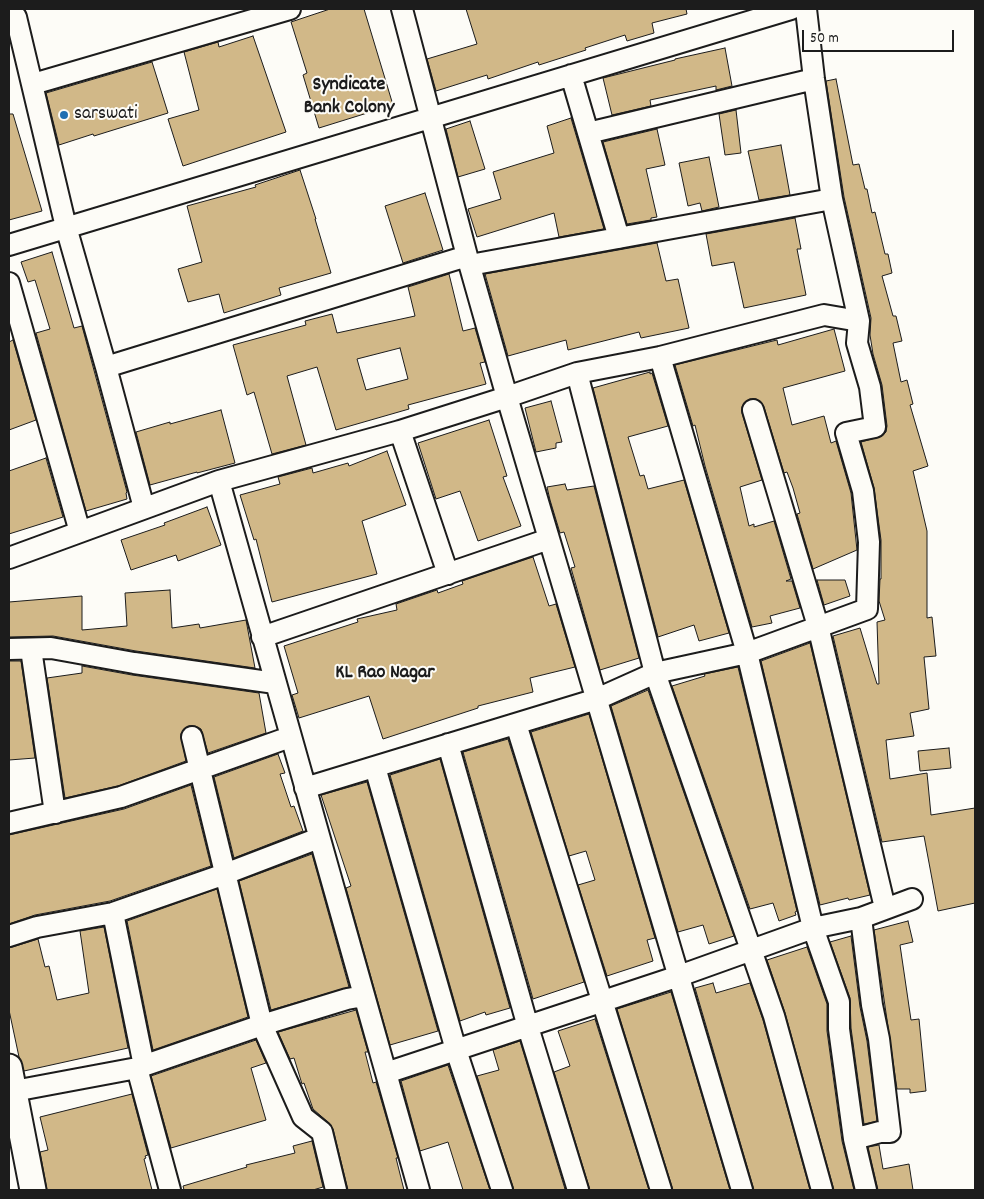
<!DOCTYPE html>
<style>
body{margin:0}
#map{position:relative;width:984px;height:1199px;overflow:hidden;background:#fdfcf7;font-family:Dekko,sans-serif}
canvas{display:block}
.frame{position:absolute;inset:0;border:10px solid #1c1c1c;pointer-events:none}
.scale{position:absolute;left:802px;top:30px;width:152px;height:22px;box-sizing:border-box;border:2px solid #1c1c1c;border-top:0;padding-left:6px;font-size:15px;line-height:18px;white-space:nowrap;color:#1c1c1c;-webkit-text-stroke:4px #fdfcf7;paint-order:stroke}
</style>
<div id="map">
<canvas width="984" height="1199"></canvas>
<div class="frame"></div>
<div class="scale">50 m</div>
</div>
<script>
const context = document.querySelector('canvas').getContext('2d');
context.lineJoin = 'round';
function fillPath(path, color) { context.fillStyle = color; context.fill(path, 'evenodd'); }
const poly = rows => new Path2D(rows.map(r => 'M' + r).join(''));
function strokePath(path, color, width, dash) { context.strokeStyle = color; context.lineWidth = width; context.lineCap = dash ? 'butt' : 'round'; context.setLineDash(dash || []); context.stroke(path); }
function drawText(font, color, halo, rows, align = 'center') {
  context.font = font + ' Dekko,sans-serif'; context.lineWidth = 4; context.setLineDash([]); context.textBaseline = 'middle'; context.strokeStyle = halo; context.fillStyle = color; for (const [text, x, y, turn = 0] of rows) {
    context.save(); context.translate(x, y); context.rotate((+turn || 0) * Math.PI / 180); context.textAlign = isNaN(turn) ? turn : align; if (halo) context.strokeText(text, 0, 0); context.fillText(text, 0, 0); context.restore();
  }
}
const building = poly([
 [330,9,364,9,393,105,319,128,303,75,307,73,291,22,330,9],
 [466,9,686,9,687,14,652,23,654,33,627,41,625,35,585,48,586,50,539,65,538,62,488,79,487,75,436,91,427,59,477,44,466,9],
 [253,36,286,132,183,166,168,119,199,110,184,52,218,42,219,47,253,36],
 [725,48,732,86,716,90,716,86,650,100,651,106,612,115,603,78,675,60,675,59,725,48],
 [152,62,168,113,94,136,93,134,59,145,46,93,152,62],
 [836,79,853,165,859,164,865,189,867,189,872,213,875,212,885,254,888,254,892,273,882,276,893,316,896,316,902,341,893,343,901,382,907,380,913,404,910,405,928,466,913,471,927,531,927,618,932,617,936,656,924,657,929,709,910,713,914,736,886,740,890,779,927,773,931,815,975,808,975,903,938,911,924,836,882,842,833,636,860,628,877,684,879,684,877,622,885,620,879,601,880,579,881,579,881,540,874,488,861,442,882,436,886,432,887,426,882,385,873,354,870,335,871,318,844,197,826,81,836,79],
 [736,110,741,153,725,155,719,114,736,110],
 [9,114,13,114,42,211,9,220,9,114],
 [571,118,604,229,559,237,554,213,477,237,468,209,501,199,493,172,554,153,547,126,571,118],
 [470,121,485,169,458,177,446,129,470,121],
 [657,129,665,165,646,169,657,217,651,218,651,220,627,224,603,142,657,129],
 [781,145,790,195,759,200,748,151,781,145],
 [709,157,719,207,702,211,700,203,688,206,679,163,709,157],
 [300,170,316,219,315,219,331,273,279,288,281,295,224,313,219,294,188,302,178,269,202,262,187,206,256,187,255,185,300,170],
 [425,193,443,250,403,263,385,206,425,193],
 [795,218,801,249,797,249,806,295,744,308,734,262,712,266,706,234,795,218],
 [657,243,666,281,678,279,689,328,641,338,639,332,568,350,566,340,508,356,485,274,657,243],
 [52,252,74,328,82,326,127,492,126,493,127,499,86,511,36,333,50,329,35,280,28,282,21,262,52,252],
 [449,274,463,331,475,328,485,362,480,363,486,384,408,405,409,409,336,430,317,367,287,376,306,445,272,454,254,392,247,395,233,345,306,325,305,321,332,314,337,333,415,316,408,287,449,274],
 [400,348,408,379,366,390,357,359,400,348],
 [834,329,845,371,783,388,792,425,824,416,831,443,836,441,851,493,857,550,813,569,797,514,800,513,793,488,787,472,784,473,764,407,761,402,756,399,750,399,745,402,742,407,742,413,762,480,740,487,749,526,754,524,754,527,774,521,791,579,786,581,792,581,800,608,770,616,772,623,752,627,705,466,695,425,693,426,675,365,777,340,778,345,834,329],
 [13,340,36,420,9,430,9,342,13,340],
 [650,372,650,374,652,373,668,426,628,437,640,476,644,475,648,489,684,480,729,633,699,641,694,625,658,637,593,388,650,372],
 [551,401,562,442,556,443,556,448,536,452,525,408,551,401],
 [221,410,235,463,197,473,197,472,150,485,136,432,170,422,170,424,221,410],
 [489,420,507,476,503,477,521,526,478,541,460,491,436,499,418,443,489,420],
 [387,451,406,505,362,521,377,574,272,602,256,539,254,540,240,495,280,484,278,477,312,468,313,473,348,463,349,466,387,451],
 [46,458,63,517,9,534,9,471,46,458],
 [565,484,567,490,594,486,639,658,600,670,571,568,575,567,564,532,560,533,550,500,547,487,565,484],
 [207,507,221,545,178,561,176,555,131,570,121,540,165,525,164,523,207,507],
 [533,557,549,606,556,604,575,667,530,678,533,692,478,706,478,708,383,739,369,696,299,718,292,695,298,693,284,646,358,622,357,619,397,610,396,604,437,590,438,593,463,584,462,581,533,557],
 [817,580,845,580,850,596,824,605,817,580],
 [170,590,172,628,199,624,200,628,246,620,255,668,136,651,53,636,9,637,9,602,82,596,82,630,127,626,125,593,170,590],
 [810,643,870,895,849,900,848,898,820,905,761,661,810,643],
 [9,661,21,661,35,758,9,760,9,661],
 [82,666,132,675,259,693,266,733,208,753,201,729,195,726,189,726,184,729,181,734,186,761,118,786,65,798,47,678,82,673,82,666],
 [738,667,797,911,795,912,796,915,779,921,773,903,750,909,672,686,705,676,704,674,738,667],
 [648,690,734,936,709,944,703,925,678,932,611,706,648,690],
 [589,714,655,938,647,940,653,961,607,976,578,885,595,880,586,851,569,856,531,732,589,714],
 [508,739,584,982,533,999,463,752,508,739],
 [949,748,951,768,920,771,918,751,949,748],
 [278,754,285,773,280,774,291,807,294,806,303,831,234,858,214,777,278,754],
 [440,759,510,1008,486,1015,485,1012,460,1021,390,775,440,759],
 [367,782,438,1031,390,1045,346,888,351,886,321,795,367,782],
 [191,785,211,866,110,901,35,915,9,924,9,835,124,809,191,785],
 [312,854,349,987,271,1010,239,881,312,854],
 [217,889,248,1017,153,1050,127,921,217,889],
 [908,921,913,942,900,945,911,1020,919,1019,926,1091,910,1093,910,1089,897,1089,874,930,908,921],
 [104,927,128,1048,24,1071,19,1057,9,1010,9,948,38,939,45,967,49,966,57,1000,89,993,80,931,104,927],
 [851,936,860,1007,867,1041,877,1121,864,1124,851,1028,850,998,830,942,851,936],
 [807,947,827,1004,827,1031,842,1141,854,1190,834,1190,785,1013,767,960,807,947],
 [713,983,716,993,750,983,763,1020,810,1190,754,1190,695,988,713,983],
 [671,992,730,1190,673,1190,617,1009,671,992],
 [356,1010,368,1052,365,1052,373,1083,376,1082,398,1158,396,1158,404,1190,348,1190,333,1129,329,1123,313,1109,304,1083,302,1084,294,1058,290,1059,278,1032,356,1010],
 [595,1019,649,1190,590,1190,554,1072,570,1066,558,1031,595,1019],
 [256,1040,266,1063,251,1068,266,1120,171,1148,151,1076,256,1040],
 [520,1041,565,1189,562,1190,514,1190,477,1076,499,1070,493,1050,520,1041],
 [448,1065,490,1190,463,1190,448,1142,420,1151,401,1081,448,1065],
 [132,1094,148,1155,145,1156,146,1158,144,1159,152,1190,47,1190,40,1152,48,1150,40,1117,132,1094],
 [312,1141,323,1187,313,1190,184,1190,183,1186,247,1167,246,1165,295,1153,293,1146,312,1141],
 [879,1145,883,1169,909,1164,913,1190,878,1190,868,1147,879,1145]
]);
fillPath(building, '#d1b888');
strokePath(building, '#1c1c1c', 1);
const minor = poly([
 [402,9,467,256,507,397,742,1190],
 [16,17,66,227,106,367,467,256],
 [571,75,619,238],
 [33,84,290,9],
 [588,133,814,79],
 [9,245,791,9],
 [470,265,832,199],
 [9,283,80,532],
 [660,357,747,653,813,928,839,1002,839,1029,854,1139,866,1190],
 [106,367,144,508],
 [577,373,655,673,774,1016,822,1190],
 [753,410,818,626,885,908],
 [400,431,448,574],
 [219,481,400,431,507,397,577,373,660,357,824,315,859,321],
 [9,558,219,481,419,1190],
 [262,637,549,539],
 [9,649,51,648,134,663,275,683],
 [31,649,55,813],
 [516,724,661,1190],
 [192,737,262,1025,303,1117,322,1132,336,1190],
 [448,744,528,1027,578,1190],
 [375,767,456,1050,502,1190],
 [305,788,597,699,655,673,747,653,867,609,869,542,863,491,846,433,875,427,870,387,857,343,859,321,832,199,814,79,806,9],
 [9,823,121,797,290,737],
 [113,913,144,1066],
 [9,936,37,927,113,913,225,874,319,838],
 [137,1068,170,1190],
 [386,1073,679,976,813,928,861,918,912,899],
 [14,1091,137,1068,262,1025,347,999,364,996],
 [854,1139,880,1132,890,1132,879,1039,872,1005,861,918]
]);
const tertiary = poly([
 [9,1067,33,1190]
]);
strokePath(minor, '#1c1c1c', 24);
strokePath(tertiary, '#1c1c1c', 29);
strokePath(minor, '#fdfcf7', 20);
strokePath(tertiary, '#fdfcf7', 25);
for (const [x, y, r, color] of [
 [64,115,5,"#1f6fb2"]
]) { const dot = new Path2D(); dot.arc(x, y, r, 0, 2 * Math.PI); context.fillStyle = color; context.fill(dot); strokePath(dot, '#fdfcf7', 2); }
drawText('19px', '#1c1c1c', '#fdfcf7', [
 ["sarswati",74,115]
], 'left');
drawText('bold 20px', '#1c1c1c', '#fdfcf7', [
 ["Syndicate",349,86],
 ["Bank Colony",349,109],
 ["KL Rao Nagar",385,674]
]);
</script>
